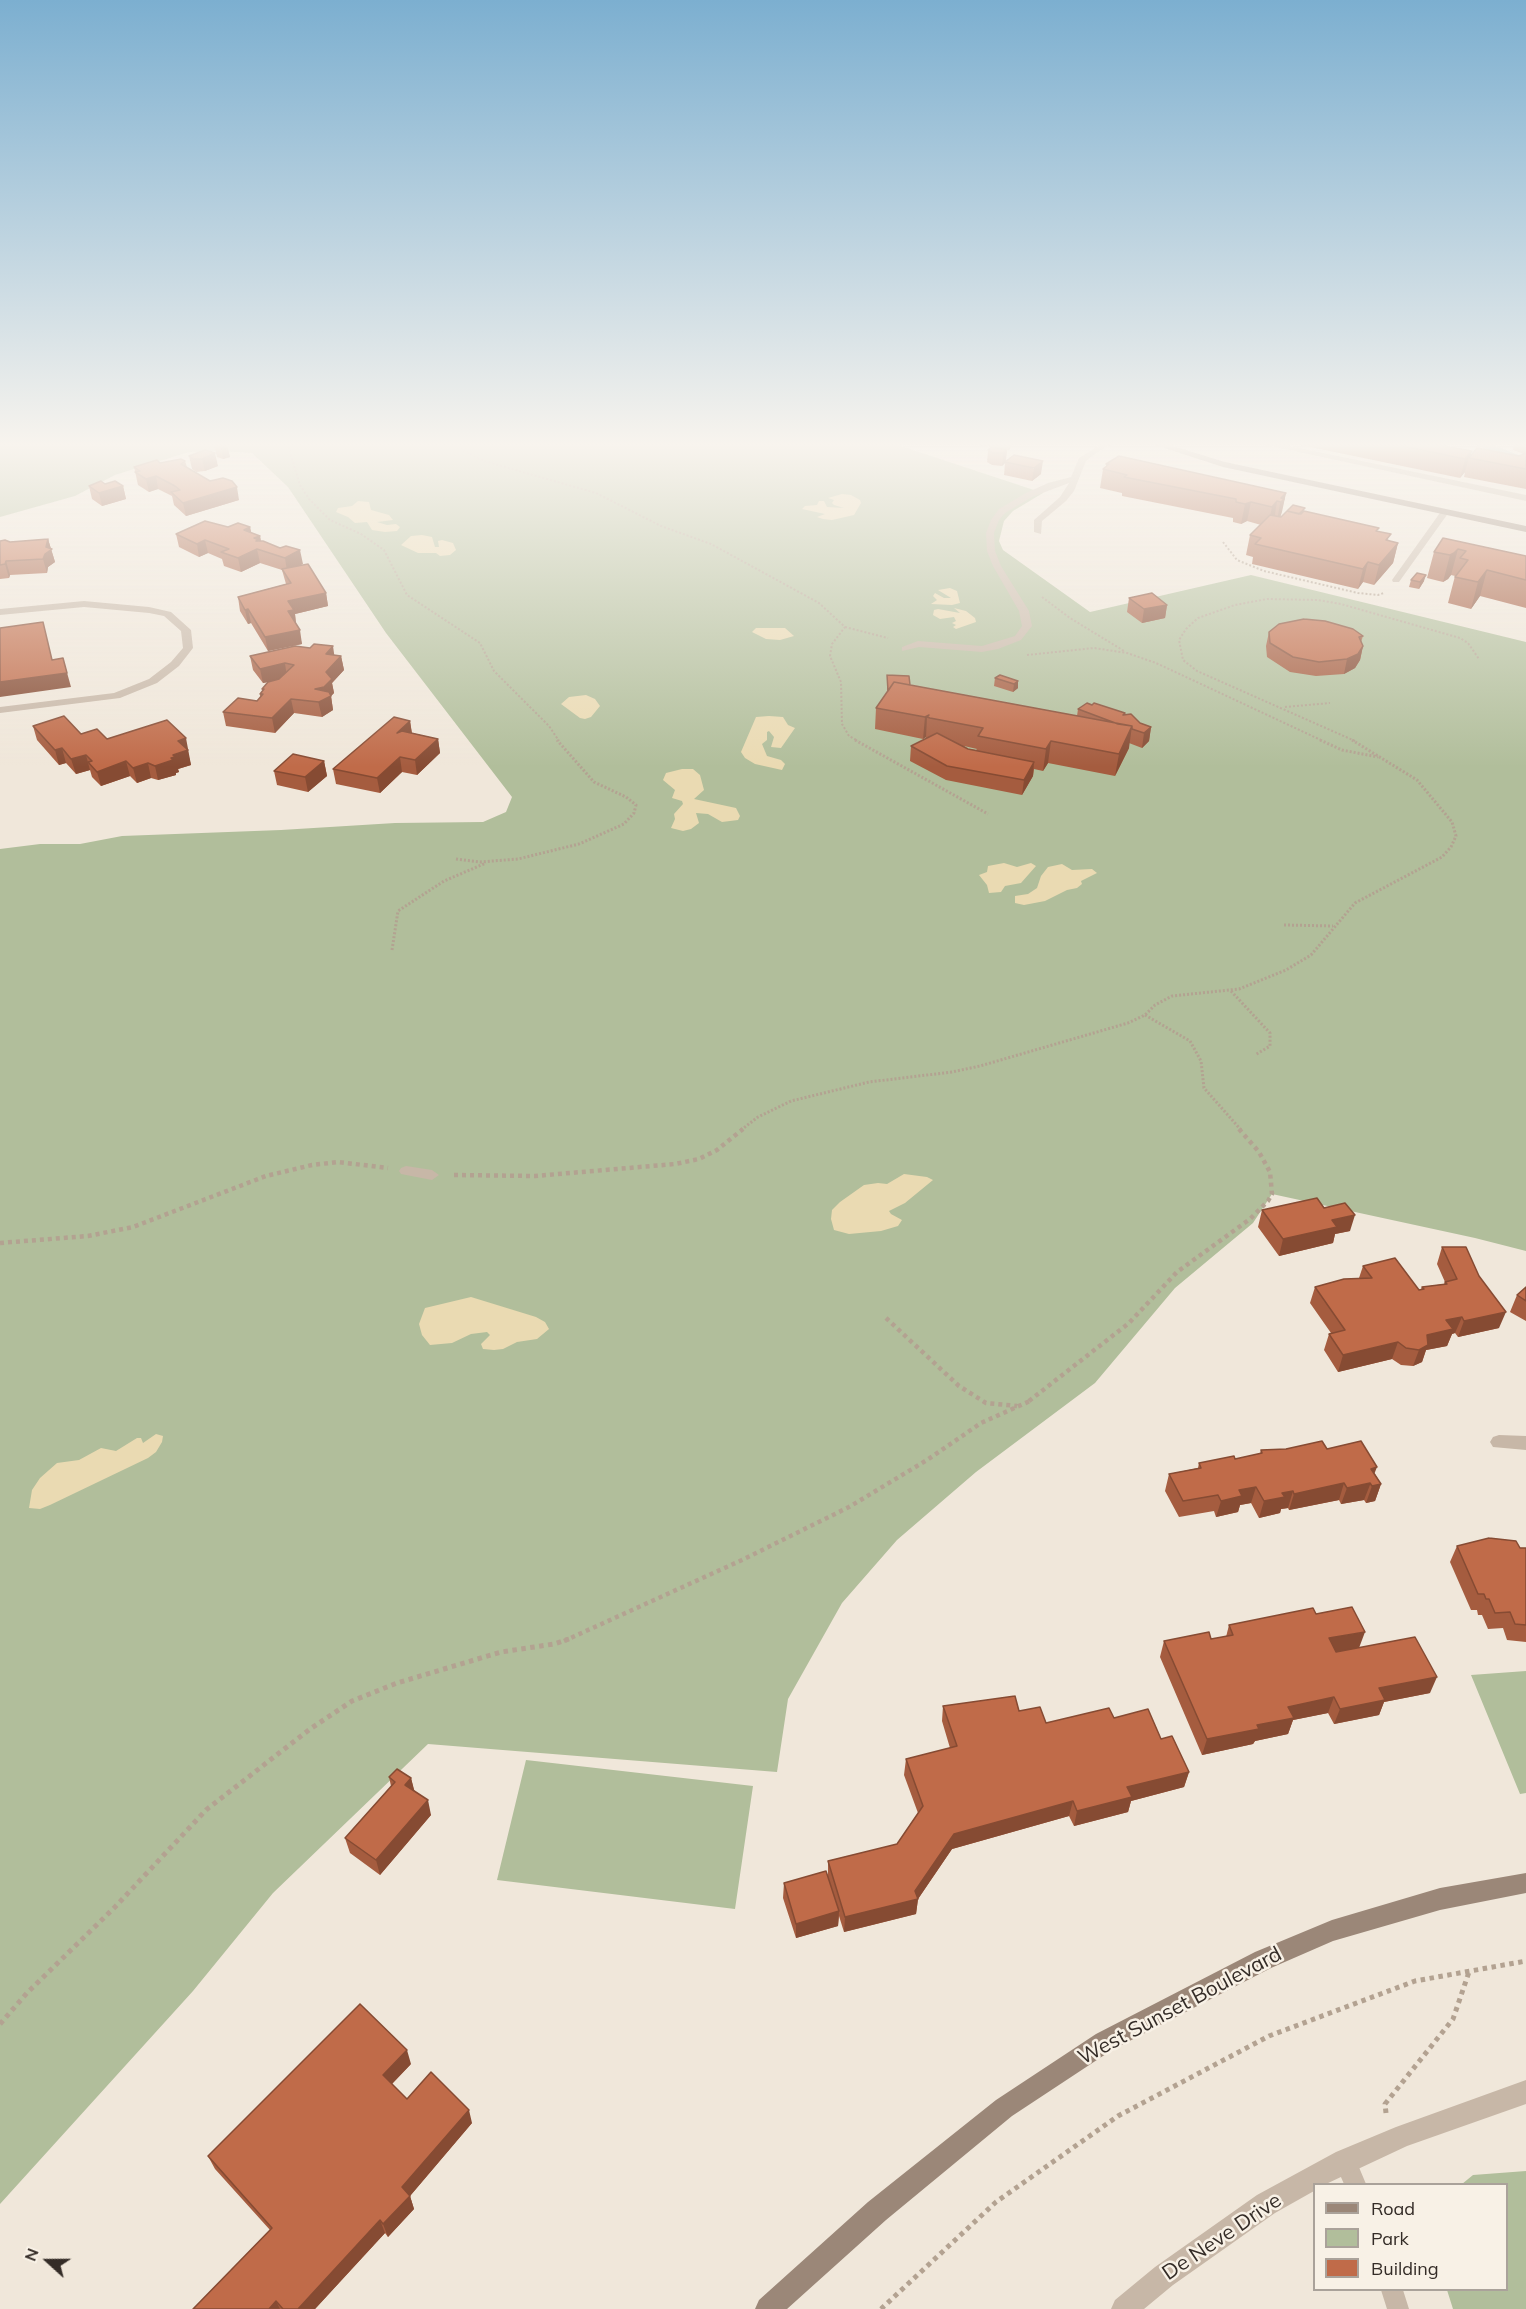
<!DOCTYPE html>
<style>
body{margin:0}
#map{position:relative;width:1526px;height:2309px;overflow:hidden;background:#f0e7da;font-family:Mulish,sans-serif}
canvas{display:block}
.legend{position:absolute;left:1313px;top:2183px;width:195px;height:108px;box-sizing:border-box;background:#f8f1e6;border:2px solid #aaa29a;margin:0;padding:8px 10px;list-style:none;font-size:18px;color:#342c27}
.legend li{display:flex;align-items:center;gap:12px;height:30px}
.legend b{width:30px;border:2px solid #aaa29a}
.north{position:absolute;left:18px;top:2231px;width:60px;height:60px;-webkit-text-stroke:4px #f8f1e6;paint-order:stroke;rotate:291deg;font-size:16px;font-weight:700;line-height:24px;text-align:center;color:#342c27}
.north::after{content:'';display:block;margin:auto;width:21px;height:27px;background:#342c27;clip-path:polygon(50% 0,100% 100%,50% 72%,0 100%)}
</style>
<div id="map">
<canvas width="1526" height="2309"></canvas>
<ul class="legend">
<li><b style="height:8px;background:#9b8778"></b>Road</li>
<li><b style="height:16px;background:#b1be9b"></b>Park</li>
<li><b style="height:16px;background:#c06b49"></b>Building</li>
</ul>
<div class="north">N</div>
</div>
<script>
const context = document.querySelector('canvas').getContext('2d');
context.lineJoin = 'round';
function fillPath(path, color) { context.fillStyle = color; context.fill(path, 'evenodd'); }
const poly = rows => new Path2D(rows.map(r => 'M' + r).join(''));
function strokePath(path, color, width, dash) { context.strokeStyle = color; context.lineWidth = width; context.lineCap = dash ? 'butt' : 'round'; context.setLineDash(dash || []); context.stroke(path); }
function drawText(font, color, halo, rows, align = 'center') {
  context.font = font + ' Mulish,sans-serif'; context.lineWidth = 5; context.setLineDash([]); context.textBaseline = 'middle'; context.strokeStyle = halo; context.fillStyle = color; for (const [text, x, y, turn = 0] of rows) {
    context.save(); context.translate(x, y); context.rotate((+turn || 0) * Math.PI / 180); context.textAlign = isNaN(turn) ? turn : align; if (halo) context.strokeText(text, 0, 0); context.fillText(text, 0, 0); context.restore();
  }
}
fillPath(poly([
 [0,443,892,443,1043,493,1013,511,1004,521,999,541,1003,550,1090,612,1251,575,1526,642,1526,1251,1475,1238,1272,1194,1253,1223,1175,1288,1095,1383,976,1472,897,1540,842,1603,788,1699,777,1772,428,1744,273,1893,193,1991,0,2204,0,849,40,844,80,844,122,836,281,830,395,823,483,822,506,812,512,797,386,633,288,487,252,453,220,451,189,452,115,475,75,496,0,517],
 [1526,1671,1526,1793,1520,1794,1471,1675],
 [526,1760,753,1786,735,1909,497,1880],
 [1526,2171,1526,2309,1453,2309,1447,2290,1506,2290,1506,2184,1462,2184,1473,2175]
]), '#b1be9b');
fillPath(poly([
 [842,494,851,495,860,500,861,503,854,515,832,520,823,519,817,517,825,514,802,509,805,506,817,505,819,501,824,501,827,507,844,508,834,505,832,503,834,500,828,498],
 [358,501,369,502,371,510,389,515,393,520,377,522,387,525,396,524,400,527,397,531,385,532,372,530,367,522,355,523,348,517,336,512,338,508,352,506],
 [422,535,432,537,435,547,439,547,438,541,442,540,453,543,456,550,450,555,440,556,436,553,418,553,401,545,411,536],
 [950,588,957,591,960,603,952,605,931,604,937,600,933,596,935,593,944,598,951,598,938,590],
 [954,608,966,611,975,618,976,622,956,629,953,627,956,625,952,623,956,621,954,617,940,619,933,615,934,610,938,609,960,613],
 [756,628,785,628,794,636,780,640,766,639,752,632],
 [586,695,595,699,600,706,591,717,585,719,580,718,561,704,569,697],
 [769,716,783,717,788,725,795,728,781,748,771,747,774,737,769,731,767,732,767,740,762,744,767,756,781,760,785,764,782,770,755,764,745,758,741,752,756,717],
 [682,769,693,769,700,775,704,790,694,799,736,808,740,816,738,820,722,822,708,814,696,813,699,823,691,829,683,831,671,828,675,819,674,814,683,804,682,801,672,798,675,790,663,780,666,773],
 [1004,863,1017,867,1031,863,1036,866,1021,883,1005,886,1001,892,989,893,987,885,979,875,987,872,988,866],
 [1062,864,1072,870,1092,869,1097,873,1081,881,1082,884,1077,888,1067,890,1045,901,1024,905,1015,903,1015,896,1028,894,1037,888,1041,876,1048,867],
 [904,1174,927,1177,933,1180,905,1203,889,1211,891,1214,902,1220,898,1226,881,1231,849,1234,834,1230,831,1219,832,1210,840,1202,864,1185,878,1183,887,1184],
 [471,1297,536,1317,545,1322,549,1329,537,1339,517,1342,503,1349,494,1350,483,1349,481,1344,490,1335,487,1332,471,1334,452,1343,430,1345,422,1335,419,1324,425,1308],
 [156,1434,163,1436,162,1442,156,1452,148,1458,50,1505,40,1509,29,1508,32,1490,40,1478,57,1463,79,1460,101,1448,116,1451,137,1438,141,1438,143,1443]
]), '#eadab2');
strokePath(poly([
 [1479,443,1526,461]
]), '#7ba7ac', 6);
strokePath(poly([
 [287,443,300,485,309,499,330,520,361,534,384,550,407,595,480,643,494,671,549,726,559,741],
 [449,443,484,461,596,493,661,526,711,544,819,603,845,627,832,644,830,656,841,682,842,724,849,736,858,741],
 [1223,542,1237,560,1264,571,1358,593,1378,595,1384,593],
 [1042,597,1070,618,1124,651],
 [845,627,888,638],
 [1027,655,1094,648,1127,653,1156,663,1323,741],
 [1285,707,1330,703],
 [1355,741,1197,671,1183,660,1179,640,1186,629,1198,618,1235,605,1267,599,1318,600,1341,604,1460,638,1468,643,1479,659]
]), '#b3a291', 2, [2, 2]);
strokePath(poly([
 [855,740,988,814],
 [1320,740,1342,750,1378,757],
 [456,859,480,862,518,859,579,844,624,824,634,813,636,805,626,797,594,782,557,740],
 [1284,925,1333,926],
 [392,950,398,911,444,881,486,863],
 [1231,991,1270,1033,1270,1046,1255,1055],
 [1145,1015,1190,1041,1201,1061,1204,1088,1241,1130],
 [741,1130,758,1117,791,1101,869,1082,952,1072,980,1066,1128,1023,1145,1015,1155,1005,1172,996,1239,989,1286,970,1311,955,1355,903,1442,857,1451,847,1456,836,1452,822,1417,780,1352,740]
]), '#b3a291', 3, [2, 2]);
strokePath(poly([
 [454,1175,535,1176,675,1164,699,1159,717,1150,743,1129],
 [0,1243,88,1236,133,1227,266,1176,312,1165,338,1162,388,1168],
 [886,1318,959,1386,986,1403,1017,1406],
 [1029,1401,1129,1323,1177,1272,1250,1219,1268,1201,1272,1194,1270,1172,1259,1152,1239,1129],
 [564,1641,742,1560,849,1507,927,1460,981,1423,1030,1401]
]), '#b3a291', 4.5, [4, 4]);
strokePath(poly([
 [0,2024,27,1993,115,1907,206,1810,310,1729,352,1701,397,1683,501,1652,554,1644,569,1639],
 [1386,2113,1385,2104,1453,2019,1469,1972],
 [881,2309,996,2202,1118,2116,1269,2036,1415,1981,1526,1961]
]), '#b3a291', 5, [4.5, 4.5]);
fillPath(poly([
 [1103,443,1114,443,1099,451,1086,461,1074,491,1066,501,1042,521,1041,534,1034,532,1034,520,1060,497,1069,483,1032,497,1005,513,999,520,994,533,995,551,1001,566,1029,611,1032,626,1021,640,998,649,982,652,919,647,902,651,902,647,918,641,982,646,1015,636,1022,626,1019,611,993,566,987,551,986,533,991,520,999,509,1026,493,1048,483,1071,477,1079,458,1103,443],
 [1442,510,1449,512,1399,582,1393,582,1392,580,1442,510],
 [406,1166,432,1170,439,1175,432,1180,401,1174,399,1171,401,1168,406,1166],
 [1345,2150,1353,2153,1366,2184,1344,2184,1334,2161,1337,2153,1345,2150],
 [1381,2290,1403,2290,1409,2309,1387,2309,1381,2290]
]), '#c7b7a7');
fillPath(poly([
 [1257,443,1275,443,1526,495,1526,501,1257,443],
 [84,601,149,607,171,612,191,630,193,648,179,666,157,683,120,698,0,713,0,707,114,693,149,679,171,662,183,648,181,631,164,616,149,613,84,607,0,615,0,609,84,601],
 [1499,1435,1526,1436,1526,1450,1493,1447,1490,1442,1493,1437,1499,1435],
 [1526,2080,1526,2104,1407,2146,1326,2184,1314,2184,1314,2191,1275,2213,1173,2285,1144,2309,1111,2309,1115,2300,1155,2267,1257,2195,1336,2152,1396,2127,1526,2080]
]), '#c7b7a7');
fillPath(poly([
 [1149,443,1163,443,1225,462,1526,526,1526,532,1223,467,1149,443],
 [1526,1873,1526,1893,1440,1910,1333,1941,1271,1968,1112,2050,1012,2116,886,2220,787,2309,755,2309,759,2300,868,2202,996,2100,1096,2034,1255,1952,1332,1920,1440,1888,1526,1873]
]), '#9b8778');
fillPath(poly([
 [970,443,1013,443,1009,450,997,448,1007,450,1006,462,1014,455,1041,474,1032,481,1004,475,1005,463,1002,466,992,465,987,462,988,450,991,447],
 [1291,443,1442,443,1441,446,1471,455,1519,456,1524,454,1513,450,1515,443,1526,443,1526,489,1464,477,1465,472,1460,478],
 [214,444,227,445,230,457,223,459,217,457],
 [205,450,218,466,205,471,196,472,192,469,189,456],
 [185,461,187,467,239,500,186,516,174,505,172,496,158,489,149,492,138,485,134,467,160,463],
 [1106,464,1286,493,1280,517,1304,511,1378,532,1390,541,1398,543,1393,563,1374,585,1363,582,1358,589,1252,564,1253,557,1246,555,1250,535,1261,525,1247,521,1241,524,1233,522,1233,518,1122,496,1122,493,1100,488,1103,469,1106,467],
 [105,484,123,486,126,499,102,506,92,499,89,486],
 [228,527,250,527,251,533,260,536,261,541,303,564,298,566,326,593,328,606,295,614,296,624,302,644,268,651,251,623,248,624,240,611,238,597,286,584,282,570,260,563,241,572,224,566,222,559,208,553,199,557,179,547,176,534],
 [1443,538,1526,556,1526,608,1480,596,1471,609,1448,603,1455,576,1451,575,1448,579,1443,582,1427,578,1434,552],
 [48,539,55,562,48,567,47,573,10,575,9,578,0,579,0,541,10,542],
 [1411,580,1424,581,1419,589,1409,587],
 [1129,598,1167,605,1165,618,1142,623,1127,612],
 [1269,632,1363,636,1361,642,1363,646,1360,660,1355,668,1344,674,1316,676,1290,672,1267,657,1266,646],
 [335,655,341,656,344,670,332,683,334,693,331,696,333,710,322,717,294,713,275,733,226,726,223,712,257,701,260,697,260,694,262,691,262,689,273,681,263,683,253,670,250,656],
 [887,675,910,685,1077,716,1078,709,1125,715,1140,723,1151,727,1149,741,1142,748,1129,743,1129,748,1115,776,1048,763,1043,771,1034,769,1033,776,1022,795,946,780,910,761,911,746,926,739,926,737,923,739,875,729,876,708,887,692],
 [964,746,977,749,976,750,968,749],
 [995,678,1018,681,1018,688,1013,692,994,686],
 [410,721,412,733,438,739,440,753,417,775,402,772,380,793,336,784,333,769],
 [33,726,189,753,188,753,191,765,178,769,179,772,176,773,176,775,158,780,151,778,137,783,130,776,101,786,92,777,90,770,76,774,66,763,59,765,37,740],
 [324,761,327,776,308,792,277,785,274,771],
 [1324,1208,1350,1231,1335,1234,1333,1243,1279,1256,1258,1227,1262,1210],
 [1442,1247,1499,1328,1458,1337,1455,1333,1452,1334,1447,1346,1426,1350,1422,1362,1413,1366,1401,1365,1392,1359,1338,1372,1324,1350,1329,1334,1331,1333,1310,1303,1315,1287,1359,1278,1363,1266,1419,1290,1421,1289,1422,1287,1444,1284,1445,1282,1437,1264],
 [1526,1287,1526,1321,1510,1312,1517,1295],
 [1327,1449,1375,1474,1381,1484,1375,1501,1366,1503,1364,1500,1341,1504,1339,1500,1289,1510,1288,1508,1281,1509,1280,1513,1259,1518,1251,1503,1240,1505,1238,1512,1216,1517,1214,1511,1179,1517,1165,1491,1169,1474,1198,1468,1199,1463,1235,1459,1260,1454,1261,1450],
 [1457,1546,1526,1548,1526,1642,1507,1640,1503,1628,1488,1629,1482,1615,1478,1615,1477,1610,1471,1610,1450,1562],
 [1316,1614,1359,1647,1430,1693,1384,1702,1379,1715,1334,1724,1328,1713,1293,1720,1288,1734,1255,1741,1253,1744,1202,1755,1160,1657,1164,1641,1211,1639,1226,1637,1229,1625],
 [943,1706,1019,1711,1046,1723,1114,1718,1161,1739,1189,1772,1184,1787,1131,1801,1128,1812,1074,1826,1069,1816,952,1849,918,1899,916,1914,844,1932,839,1916,838,1926,796,1938,783,1898,784,1883,828,1876,828,1861,897,1844,918,1813,904,1775,906,1759,950,1748,942,1721],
 [389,1777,411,1778,414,1791,431,1815,380,1875,350,1853,345,1838,391,1786],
 [411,2064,392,2084,407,2099,472,2123,410,2196,414,2209,388,2237,385,2233,315,2309,193,2309,270,2230,215,2169,208,2156]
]), '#a55c3f');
fillPath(poly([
 [1009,443,1013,443,1009,450],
 [227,445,230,457,223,459,221,447],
 [1007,450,1005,463,1002,466,1003,453],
 [1472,451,1470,458,1469,458,1465,472,1460,478,1465,459],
 [215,453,218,466,205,471,202,459],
 [1043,461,1041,474,1032,481,1034,468],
 [156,476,158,489,149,492,146,479],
 [123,486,126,499,102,506,99,493],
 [237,487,239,500,186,516,183,503],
 [1286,493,1282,512,1280,518,1277,521,1281,498],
 [1277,501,1274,521,1268,526,1272,507],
 [1251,502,1247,521,1241,524,1245,504],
 [250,527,253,540,244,530],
 [260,536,262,549,257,549,260,563,241,572,238,558,254,538],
 [48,539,55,562,48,567,47,573,43,559],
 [205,540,208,553,199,557,197,544],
 [1398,543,1393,563,1374,585,1379,565],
 [1458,549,1451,575,1448,579,1443,582,1450,555],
 [300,550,303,564,287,571,285,558],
 [6,561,10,575,9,578,5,564],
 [1368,562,1363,582,1358,589,1363,569],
 [1487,570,1480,596,1471,609,1478,582],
 [1426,575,1424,581,1419,589,1420,582],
 [326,593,328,606,295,614,296,624,288,611,288,601],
 [1167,605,1165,618,1142,623,1144,609],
 [248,609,251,623,248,624,245,610],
 [300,630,302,644,268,651,265,637],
 [333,646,335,660,326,654],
 [1363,646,1360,660,1355,668,1344,674,1347,659],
 [341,656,344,670,332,683,334,693,331,696,333,710,322,717,315,689,326,672],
 [63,658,71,687,0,697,0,682],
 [285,663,287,678,263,683,260,669],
 [1018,681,1018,688,1013,692,1014,684],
 [291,699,294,713,275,733,272,718],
 [929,715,927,717,926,737,923,739,925,717],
 [410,721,412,735,397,733],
 [1132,726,1129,748,1115,776,1119,754],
 [1151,727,1149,741,1142,748,1144,733],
 [186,738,191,765,178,769,179,772,176,773,176,775,158,780,155,766,171,758,178,741],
 [438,739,440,753,417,775,415,760],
 [1051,741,1048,763,1043,771,1046,749],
 [62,748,66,763,59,765,55,750],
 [86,755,90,770,76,774,71,759],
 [400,757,402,772,380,793,377,778],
 [126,761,130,776,101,786,97,772],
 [324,761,327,776,308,792,305,777],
 [1034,762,1033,776,1022,795,1024,780],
 [148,763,151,778,137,783,133,768],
 [1355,1215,1350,1231,1335,1234,1333,1243,1279,1256,1283,1239,1332,1220],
 [1506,1312,1499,1328,1458,1337,1464,1321],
 [1462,1317,1455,1333,1452,1334,1447,1346,1426,1350,1422,1362,1413,1366,1419,1350,1427,1335,1446,1320],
 [1398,1342,1392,1359,1338,1372,1343,1355],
 [1377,1467,1364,1500,1341,1504,1347,1488,1371,1469],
 [1344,1483,1339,1500,1289,1510,1294,1494],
 [1381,1484,1375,1501,1366,1503,1372,1486],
 [1256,1487,1251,1503,1240,1505,1238,1512,1216,1517,1221,1501,1239,1490],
 [1293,1491,1288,1508,1281,1509,1280,1513,1259,1518,1264,1501,1282,1493],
 [1365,1632,1359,1648,1324,1654,1329,1638],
 [1437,1677,1430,1693,1384,1702,1379,1715,1334,1724,1340,1709,1379,1688],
 [1334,1697,1328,1713,1293,1720,1288,1734,1255,1741,1253,1744,1202,1755,1207,1739,1257,1725,1288,1707],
 [1189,1772,1184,1787,1131,1801,1128,1812,1074,1826,1077,1811,1127,1787],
 [411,1778,415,1793,405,1785],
 [428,1800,431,1815,380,1875,376,1860],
 [1073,1801,1069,1816,952,1849,918,1899,916,1914,844,1932,845,1917,915,1891,954,1834],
 [839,1911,838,1926,796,1938,796,1924],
 [407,2050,411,2064,387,2089,383,2075],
 [469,2110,472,2123,410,2196,414,2209,388,2237,383,2224,402,2187],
 [380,2220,385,2233,315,2309,298,2309],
 [276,2301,280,2309,269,2309]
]), '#864b33');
const building = poly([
 [217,443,225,443,227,445,221,447,214,444,217,443],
 [1388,443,1439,443,1437,445,1472,451,1465,459,1388,443],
 [992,447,1007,450,1003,453,993,453,988,450,992,447],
 [1477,448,1519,456,1526,453,1526,469,1469,458,1477,448],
 [205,450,215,453,202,459,193,459,189,456,205,450],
 [1014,455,1043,461,1034,468,1005,462,1014,455],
 [1119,456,1286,493,1281,498,1284,499,1281,502,1277,501,1272,507,1251,502,1245,504,1236,502,1236,499,1124,477,1127,475,1103,469,1109,464,1106,464,1119,456],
 [181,459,185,461,181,464,210,481,223,478,232,481,237,487,183,503,171,492,180,490,175,486,156,476,146,479,135,472,140,471,134,467,157,460,160,463,181,459],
 [101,481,105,484,115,481,123,486,99,493,89,486,101,481],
 [1293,505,1305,508,1299,514,1287,511,1293,505],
 [1287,511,1301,514,1304,511,1379,528,1376,531,1391,534,1386,540,1398,543,1379,565,1368,562,1363,569,1255,544,1261,538,1250,535,1270,515,1281,517,1287,511],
 [205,521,228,527,238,523,250,527,244,530,260,536,254,538,259,540,256,541,263,541,280,548,286,546,300,550,285,558,257,549,238,558,221,552,229,549,205,540,197,544,176,534,205,521],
 [1443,538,1526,556,1526,580,1487,570,1478,582,1455,577,1468,560,1460,558,1466,551,1458,549,1454,553,1450,555,1434,552,1443,538],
 [48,539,46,547,52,549,45,554,43,559,6,561,5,564,0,565,0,541,5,540,10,542,48,539],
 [308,564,326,593,288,601,294,610,288,611,300,630,265,637,248,609,245,610,238,597,291,583,282,569,308,564],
 [1417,573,1426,575,1420,582,1411,580,1417,573],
 [1152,593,1167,605,1144,609,1129,598,1152,593],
 [1304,619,1325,621,1353,629,1363,636,1359,637,1363,646,1358,654,1347,659,1319,662,1293,657,1270,643,1269,632,1279,624,1304,619],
 [43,622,52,660,63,658,67,673,0,682,0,628,43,622],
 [314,644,333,646,326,654,341,656,326,672,332,679,324,687,315,689,329,692,331,696,319,702,291,699,272,718,223,712,238,698,257,701,263,694,260,694,264,689,262,689,268,682,279,679,294,665,285,663,260,669,250,656,295,646,310,648,314,644],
 [887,675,909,676,910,685,894,682,888,691,887,675],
 [1000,675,1018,681,1014,684,995,678,1000,675],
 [894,682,1132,726,1119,754,1051,741,1046,749,978,736,983,728,930,718,927,717,929,715,925,717,876,708,894,682],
 [1087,703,1092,705,1094,703,1125,713,1123,715,1131,714,1140,723,1151,727,1144,733,1132,729,1132,726,1118,724,1078,709,1087,703],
 [64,716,81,734,97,729,107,739,167,720,186,738,178,741,188,750,173,755,175,757,171,758,173,760,155,766,148,763,133,768,126,761,97,772,88,762,92,761,86,755,71,759,62,748,55,750,33,726,64,716],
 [394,717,410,721,397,733,402,731,438,739,415,760,400,757,377,778,333,769,394,717],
 [937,733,968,749,1034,762,1024,780,947,766,911,746,937,733],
 [293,754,324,761,305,777,274,771,293,754],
 [1317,1198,1324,1208,1345,1203,1355,1215,1332,1220,1337,1227,1283,1239,1262,1210,1317,1198],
 [1442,1247,1466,1247,1479,1276,1506,1312,1464,1321,1462,1317,1446,1320,1453,1329,1427,1335,1428,1345,1419,1350,1406,1348,1398,1342,1343,1355,1329,1334,1345,1330,1315,1287,1344,1279,1372,1278,1363,1266,1395,1258,1419,1290,1424,1289,1422,1287,1447,1284,1445,1282,1457,1279,1442,1247],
 [1526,1287,1526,1301,1517,1295,1526,1287],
 [1322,1441,1327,1449,1361,1441,1377,1467,1371,1469,1381,1484,1372,1486,1370,1483,1347,1488,1344,1483,1294,1494,1293,1491,1282,1493,1285,1497,1264,1501,1256,1487,1239,1490,1242,1496,1221,1501,1218,1495,1183,1501,1169,1474,1201,1468,1199,1463,1234,1456,1235,1459,1262,1453,1261,1450,1286,1449,1322,1441],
 [1489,1538,1516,1541,1520,1548,1526,1548,1526,1625,1515,1624,1510,1612,1495,1613,1489,1599,1486,1599,1484,1594,1478,1594,1457,1546,1489,1538],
 [1352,1607,1365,1632,1329,1638,1336,1652,1415,1637,1437,1677,1379,1688,1385,1700,1340,1709,1334,1697,1288,1707,1294,1718,1257,1725,1259,1729,1207,1739,1164,1641,1209,1632,1211,1639,1233,1635,1229,1625,1313,1608,1316,1614,1352,1607],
 [1015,1696,1019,1711,1040,1707,1046,1723,1109,1708,1114,1718,1148,1709,1161,1739,1172,1736,1189,1772,1127,1787,1132,1797,1077,1811,1073,1801,954,1834,915,1891,918,1899,845,1917,828,1861,897,1844,923,1806,906,1759,957,1746,943,1706,1015,1696],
 [397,1769,411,1778,405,1785,428,1800,376,1860,345,1838,395,1782,389,1777,397,1769],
 [826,1871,839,1911,796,1924,784,1883,826,1871],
 [360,2004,407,2050,383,2075,407,2099,431,2072,469,2110,402,2187,410,2196,383,2224,380,2220,298,2309,283,2309,276,2301,269,2309,193,2309,272,2228,208,2156,360,2004]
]);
fillPath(building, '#c06b49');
strokePath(building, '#864b33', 1.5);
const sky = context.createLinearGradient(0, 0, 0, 767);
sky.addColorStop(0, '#7cafd0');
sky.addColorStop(0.58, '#f8f4ee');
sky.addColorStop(1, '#f8f4ee00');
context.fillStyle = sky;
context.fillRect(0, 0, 1526, 767);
drawText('21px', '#342c27', '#f8f1e6', [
 ["West Sunset Boulevard",1180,2006,-28],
 ["De Neve Drive",1222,2237,-34]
]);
</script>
